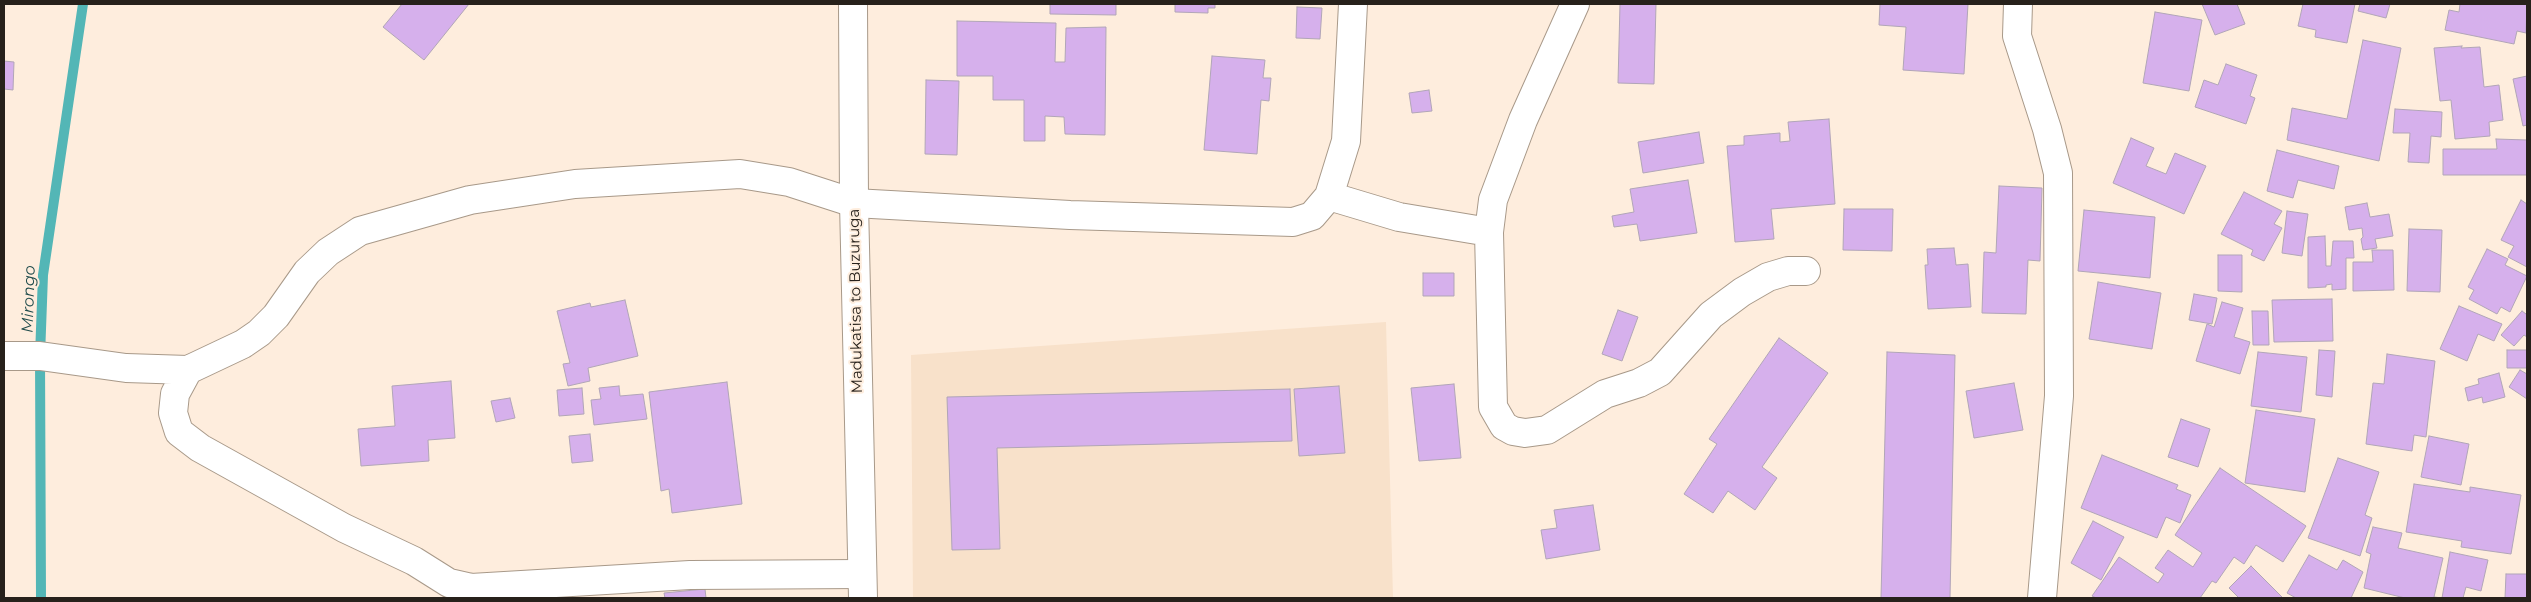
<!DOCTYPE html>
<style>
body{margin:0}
#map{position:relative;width:2531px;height:602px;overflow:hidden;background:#feeddd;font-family:Montserrat,sans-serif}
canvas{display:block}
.frame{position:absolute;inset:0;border:5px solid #27211b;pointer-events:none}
</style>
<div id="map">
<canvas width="2531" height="602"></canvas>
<div class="frame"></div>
</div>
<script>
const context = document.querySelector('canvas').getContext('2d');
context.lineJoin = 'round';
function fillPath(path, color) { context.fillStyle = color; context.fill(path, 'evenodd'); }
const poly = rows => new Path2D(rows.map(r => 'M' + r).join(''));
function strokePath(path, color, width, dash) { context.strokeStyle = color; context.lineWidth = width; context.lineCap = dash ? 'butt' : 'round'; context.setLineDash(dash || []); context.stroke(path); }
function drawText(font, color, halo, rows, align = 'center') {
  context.font = font + ' Montserrat,sans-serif'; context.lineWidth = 4; context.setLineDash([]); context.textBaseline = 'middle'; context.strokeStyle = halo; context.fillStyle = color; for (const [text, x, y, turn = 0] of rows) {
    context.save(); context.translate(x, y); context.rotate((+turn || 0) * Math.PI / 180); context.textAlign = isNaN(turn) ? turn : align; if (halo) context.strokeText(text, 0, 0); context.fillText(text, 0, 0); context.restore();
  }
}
fillPath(poly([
 [1386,322,1393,598,913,598,911,355]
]), '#f8e1ca');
strokePath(poly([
 [41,598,40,356,43,275,83,4]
]), '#53b6b6', 10);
const building = poly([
 [402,4,469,4,424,60,383,27,402,4],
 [1050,4,1116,4,1116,15,1050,14,1050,4],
 [1175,4,1215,4,1215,8,1208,8,1208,13,1175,12,1175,4],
 [1620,4,1656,4,1654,84,1618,83,1620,4],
 [1880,4,1968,4,1964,74,1903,70,1906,27,1879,25,1880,4],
 [2202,4,2237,4,2245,24,2215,35,2202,4],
 [2303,4,2355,4,2347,43,2315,37,2316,30,2298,26,2303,4],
 [2360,4,2390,4,2386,18,2358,11,2360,4],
 [2460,4,2527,4,2526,33,2517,31,2514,44,2445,30,2449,10,2459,12,2460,4],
 [1297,7,1322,8,1320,39,1296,38,1297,7],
 [2155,12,2202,20,2189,91,2143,83,2155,12],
 [957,21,1056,23,1055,62,1065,62,1066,28,1106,27,1105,135,1065,134,1064,117,1045,116,1045,141,1024,141,1024,100,993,100,993,76,957,76,957,21],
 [2363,40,2401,48,2379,161,2287,140,2292,108,2347,119,2363,40],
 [2462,46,2461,48,2480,47,2484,87,2499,85,2503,120,2489,122,2490,136,2455,139,2451,100,2440,101,2434,48,2462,46],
 [1212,56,1265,60,1263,78,1271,78,1269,101,1261,100,1257,154,1204,150,1212,56],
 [4,61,14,62,13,90,4,89,4,61],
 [2226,64,2257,75,2250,96,2255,98,2246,124,2195,107,2204,80,2218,85,2226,64],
 [2527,76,2527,125,2523,126,2513,79,2527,76],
 [926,80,959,81,957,155,925,154,926,80],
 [1429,90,1432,111,1412,113,1409,93,1429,90],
 [2395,109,2442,112,2441,137,2431,136,2429,163,2408,162,2410,133,2393,133,2395,109],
 [1829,119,1835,204,1771,209,1774,239,1735,242,1727,146,1744,145,1744,136,1780,133,1780,142,1790,141,1788,122,1829,119],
 [1699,132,1704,163,1643,173,1638,142,1699,132],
 [2131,138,2154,148,2146,166,2166,174,2175,153,2206,166,2184,214,2113,183,2131,138],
 [2496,139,2527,140,2527,175,2443,175,2443,149,2497,149,2496,139],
 [2277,150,2339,166,2334,189,2298,180,2293,198,2267,191,2277,150],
 [1688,180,1697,233,1640,241,1637,224,1614,227,1612,216,1634,212,1630,189,1688,180],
 [1999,186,2042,188,2040,261,2028,260,2026,314,1982,313,1984,252,1996,253,1999,186],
 [2244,192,2282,211,2274,224,2282,228,2264,261,2251,255,2253,250,2221,234,2244,192],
 [2521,200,2527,204,2527,267,2508,257,2514,246,2501,240,2521,200],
 [2367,203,2370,217,2389,214,2393,236,2375,239,2377,248,2363,250,2361,239,2363,237,2362,228,2349,230,2345,207,2367,203],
 [1844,209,1893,209,1892,251,1843,250,1844,209],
 [2084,210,2155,217,2150,278,2078,271,2084,210],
 [2287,211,2308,214,2302,256,2282,253,2287,211],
 [2409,229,2442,230,2440,292,2407,291,2409,229],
 [2325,236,2326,266,2331,266,2333,241,2353,241,2354,258,2346,258,2346,289,2332,290,2332,284,2326,285,2326,287,2308,288,2308,237,2325,236],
 [1954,248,1956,265,1968,264,1971,307,1928,309,1925,265,1928,265,1927,249,1954,248],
 [2487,249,2508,259,2505,265,2527,276,2510,312,2501,307,2497,314,2469,299,2474,290,2468,287,2487,249],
 [2372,250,2393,250,2394,290,2353,291,2353,262,2373,262,2372,250],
 [2218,255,2242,255,2242,292,2218,291,2218,255],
 [1423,273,1454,273,1454,296,1423,296,1423,273],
 [2098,282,2161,293,2152,349,2089,339,2098,282],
 [2194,294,2217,298,2212,324,2189,320,2194,294],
 [2332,299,2333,341,2274,342,2272,300,2332,299],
 [625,300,638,356,588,368,590,381,568,386,563,364,570,363,557,311,590,303,591,307,625,300],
 [2222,302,2243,308,2234,337,2250,342,2240,374,2196,361,2207,324,2214,327,2222,302],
 [2459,306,2502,324,2494,341,2478,334,2467,361,2440,349,2459,306],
 [1618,310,1638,317,1622,361,1602,354,1618,310],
 [2252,311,2268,311,2269,345,2253,345,2252,311],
 [2522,311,2526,314,2527,312,2527,337,2524,335,2514,346,2501,335,2522,311],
 [1779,338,1828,373,1762,467,1777,478,1755,510,1728,491,1713,513,1684,494,1717,444,1709,439,1779,338],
 [2319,350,2335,351,2332,397,2316,395,2319,350],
 [2507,350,2527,350,2527,368,2507,368,2507,350],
 [1887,352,1955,355,1950,598,1881,598,1887,352],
 [2258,352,2307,357,2301,412,2251,406,2258,352],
 [2387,354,2435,361,2426,437,2414,435,2412,451,2366,444,2373,383,2384,384,2387,354],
 [2520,370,2527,374,2527,399,2509,387,2520,370],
 [2499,373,2505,397,2483,403,2482,397,2468,401,2465,388,2479,384,2478,379,2499,373],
 [451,381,455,438,428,440,429,461,361,466,358,429,395,426,392,386,451,381],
 [727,382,742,504,672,513,669,489,661,491,649,392,727,382],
 [2014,383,2023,430,1974,438,1966,391,2014,383],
 [1454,384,1461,458,1419,461,1411,388,1454,384],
 [619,386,620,396,643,394,647,419,594,425,591,400,601,399,599,388,619,386],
 [1339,386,1345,453,1299,456,1294,389,1339,386],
 [582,388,584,414,559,416,557,390,582,388],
 [1290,389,1292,441,997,448,1000,549,952,550,947,397,1290,389],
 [510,398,515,418,496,422,491,401,510,398],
 [2256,410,2315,419,2305,492,2245,483,2256,410],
 [2181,419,2210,429,2198,467,2168,457,2181,419],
 [590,434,593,461,572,463,569,436,590,434],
 [2429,436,2469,444,2461,485,2421,477,2429,436],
 [2102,455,2178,485,2176,489,2191,495,2180,523,2166,517,2157,538,2081,508,2102,455],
 [2338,458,2379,472,2365,515,2372,518,2360,556,2308,538,2338,458],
 [2220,468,2306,526,2283,562,2256,545,2244,564,2234,557,2216,583,2212,581,2200,598,2096,598,2092,596,2119,557,2158,583,2164,574,2155,568,2168,550,2193,567,2202,553,2175,535,2220,468],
 [2414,484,2470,492,2470,487,2521,495,2511,554,2461,547,2462,541,2406,532,2414,484],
 [1593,505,1600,550,1546,559,1541,530,1557,528,1554,510,1593,505],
 [2093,521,2124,537,2101,580,2071,563,2093,521],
 [2373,527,2402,533,2398,548,2443,558,2434,597,2442,598,2405,598,2364,588,2371,554,2366,552,2373,527],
 [2450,552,2488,560,2481,591,2466,587,2463,598,2442,598,2450,552],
 [2309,555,2337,570,2343,560,2363,572,2351,598,2296,598,2287,593,2309,555],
 [2251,566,2283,598,2239,598,2229,588,2251,566],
 [2506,574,2527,574,2527,598,2505,598,2506,574],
 [705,589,706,598,665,598,664,593,705,589]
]);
fillPath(building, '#d6b0ec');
strokePath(building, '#b1a5b7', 1);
const minor = poly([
 [1575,4,1523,120,1493,200,1489,232,1493,407,1504,426,1513,431,1525,433,1547,430,1605,394,1639,383,1660,372,1711,315,1742,292,1768,277,1788,271,1806,271],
 [2018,4,2017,36,2047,129,2058,173,2059,396,2042,598],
 [1329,196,1399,217,1489,232],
 [4,356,40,356,126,368,188,370],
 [862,574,690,575,471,588,449,583,414,561,344,528,200,448,179,432,173,413,175,394,188,370,243,344,259,333,276,316,307,272,328,252,360,231,470,200,575,184,740,174,789,182,854,203,1070,215,1293,222,1312,216,1329,196,1346,141,1353,4]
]);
const secondary = poly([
 [853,4,854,203,863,598]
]);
strokePath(minor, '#a89989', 30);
strokePath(secondary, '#a89989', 30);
strokePath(minor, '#fff', 28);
strokePath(secondary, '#fff', 28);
drawText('15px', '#27211b', '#feeddd', [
 ["Madukatisa to Buzuruga",856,301,-91]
]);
drawText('italic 16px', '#1f4b4b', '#feeddd', [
 ["Mirongo",29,299,-88]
]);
</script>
